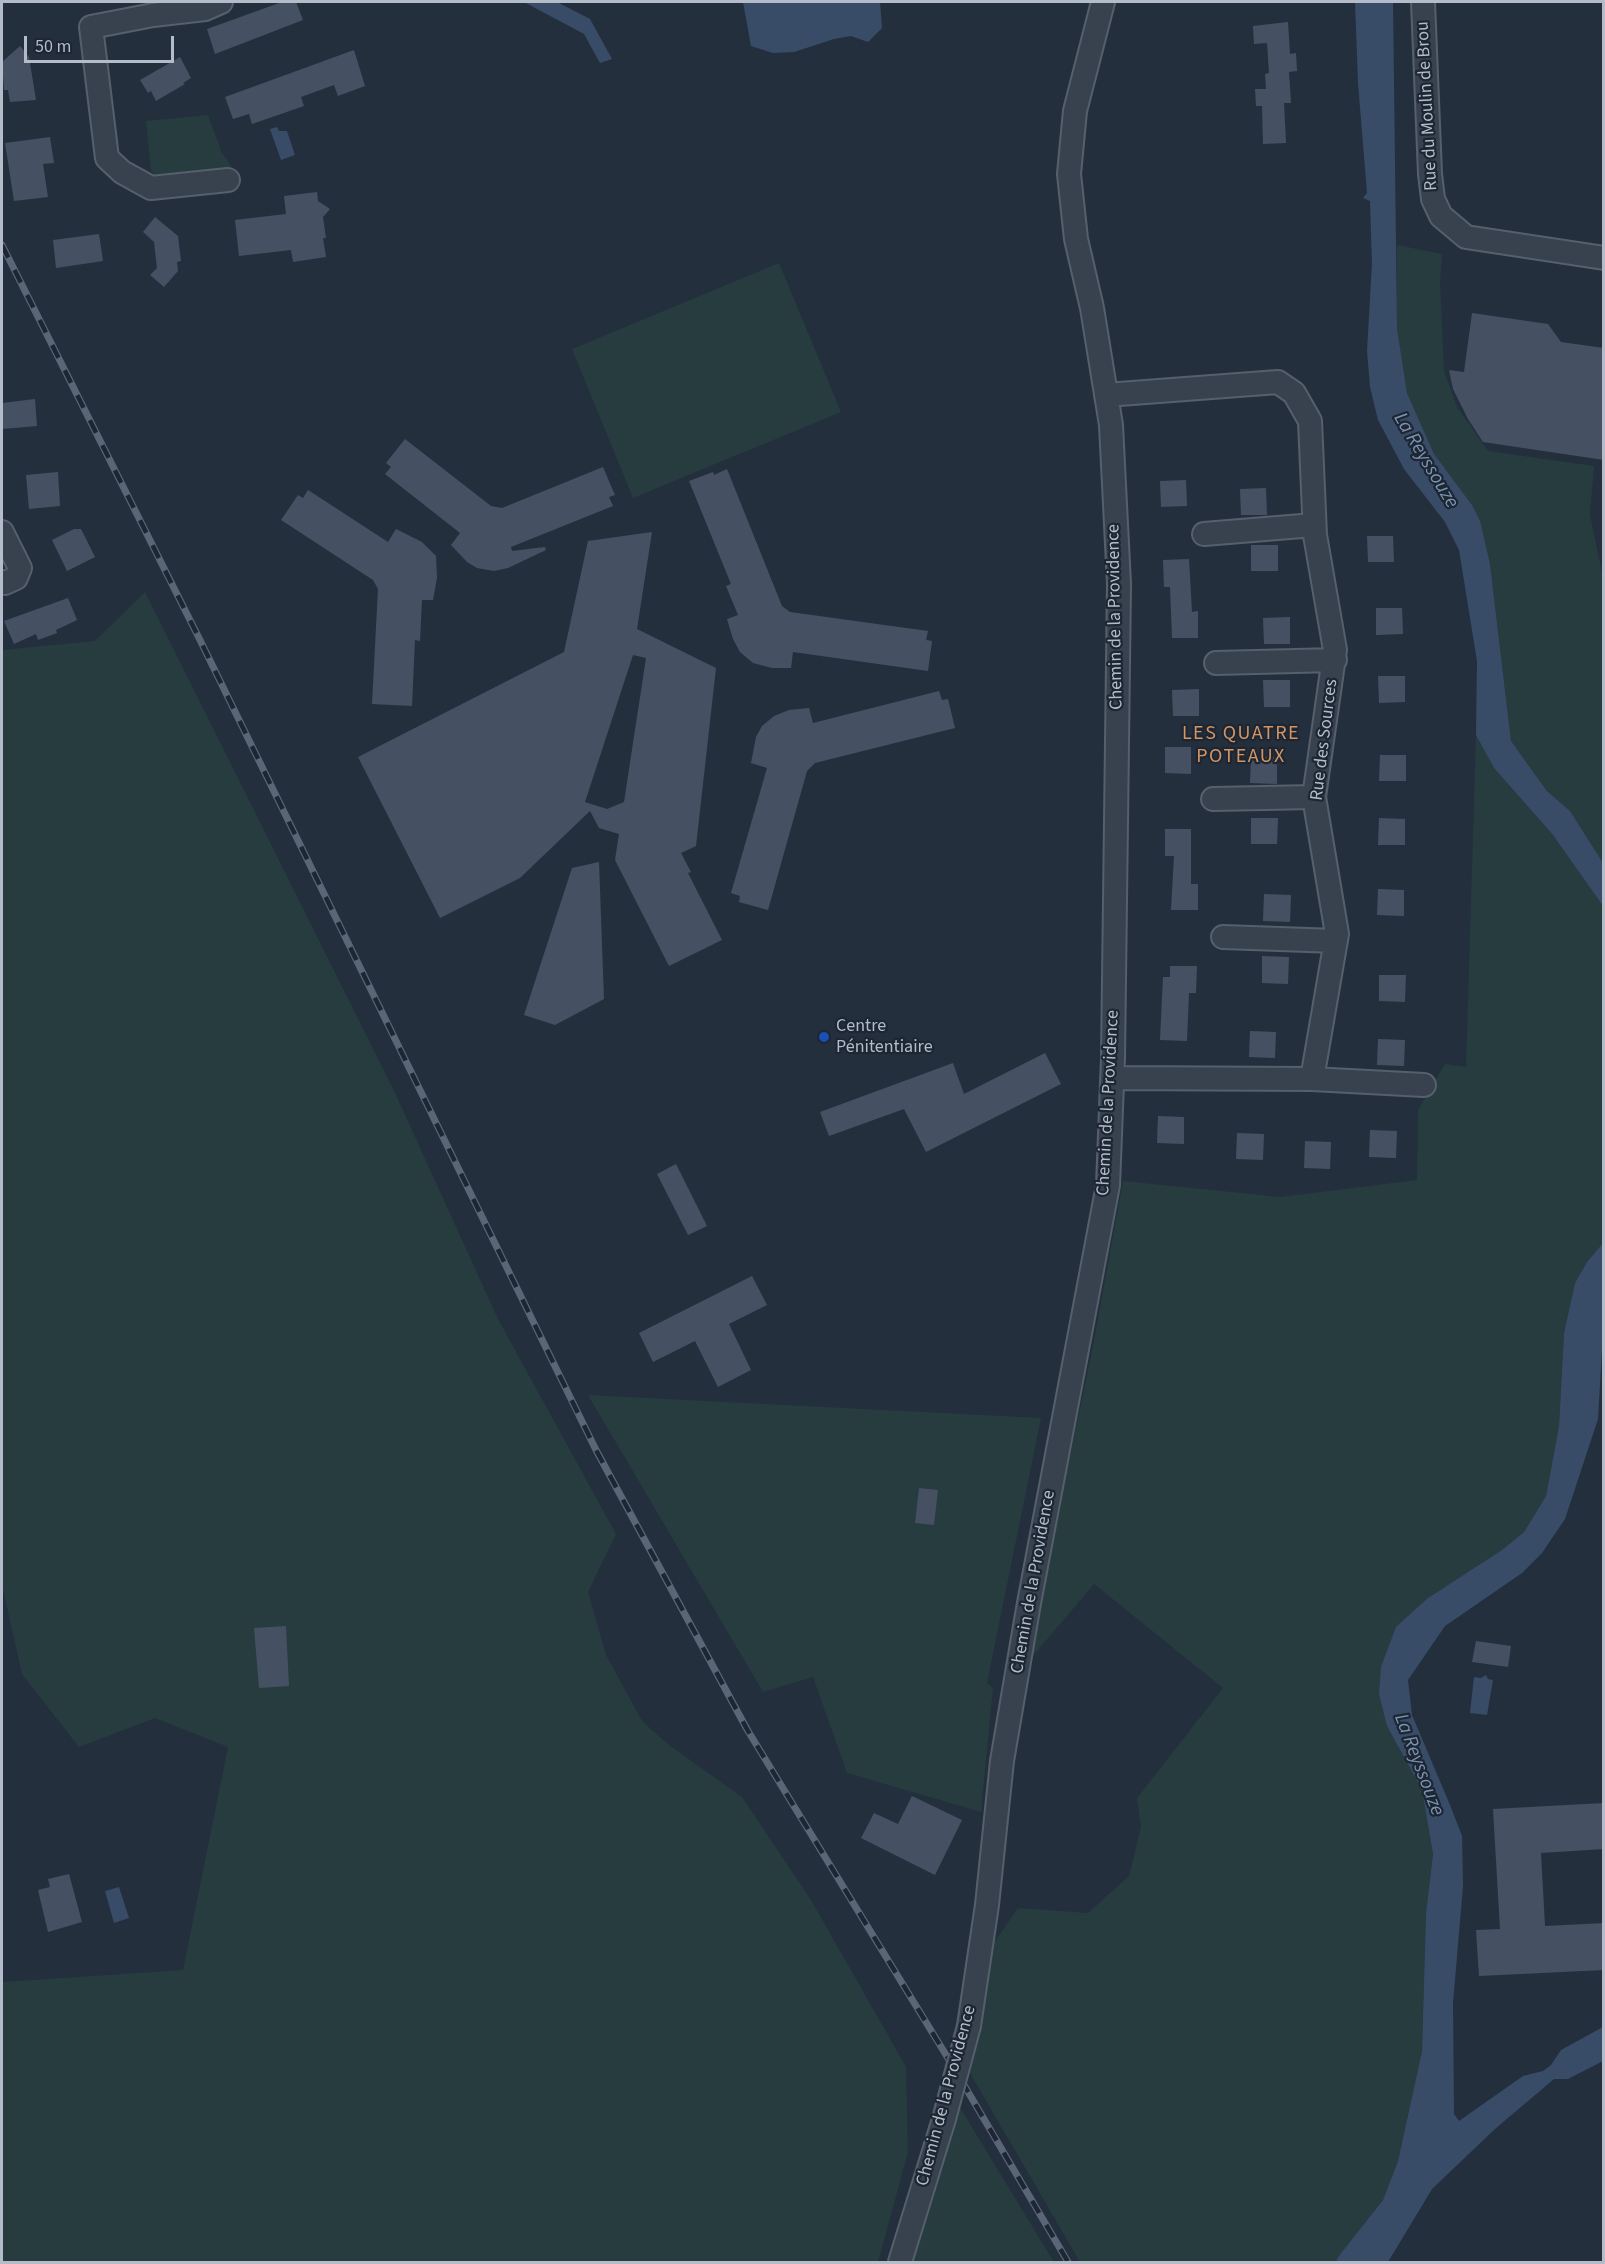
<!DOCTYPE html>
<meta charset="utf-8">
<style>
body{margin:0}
#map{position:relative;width:1605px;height:2264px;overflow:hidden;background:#242f3e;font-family:"Source Sans 3",sans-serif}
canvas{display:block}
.frame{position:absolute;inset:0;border:3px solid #b4bcc9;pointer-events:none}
.scale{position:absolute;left:24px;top:36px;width:150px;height:27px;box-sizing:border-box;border:3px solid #b4bcc9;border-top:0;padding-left:8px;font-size:18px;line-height:21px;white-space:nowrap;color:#b4bcc9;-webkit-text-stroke:4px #1d2633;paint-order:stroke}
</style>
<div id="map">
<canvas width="1605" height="2264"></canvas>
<div class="frame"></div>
<div class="scale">50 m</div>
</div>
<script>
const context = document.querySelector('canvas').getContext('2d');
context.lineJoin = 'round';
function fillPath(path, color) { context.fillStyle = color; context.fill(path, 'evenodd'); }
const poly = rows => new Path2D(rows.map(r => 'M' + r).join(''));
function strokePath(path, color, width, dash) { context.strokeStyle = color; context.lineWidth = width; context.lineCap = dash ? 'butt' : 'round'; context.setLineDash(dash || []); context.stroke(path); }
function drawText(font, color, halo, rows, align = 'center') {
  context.font = font + ' "Source Sans 3",sans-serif'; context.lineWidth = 4.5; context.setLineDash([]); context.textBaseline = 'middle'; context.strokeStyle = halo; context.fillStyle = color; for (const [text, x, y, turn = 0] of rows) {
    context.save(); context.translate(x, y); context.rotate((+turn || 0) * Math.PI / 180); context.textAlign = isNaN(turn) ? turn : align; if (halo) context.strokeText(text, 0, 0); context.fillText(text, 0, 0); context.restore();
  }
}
fillPath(poly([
 [208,115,222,153,231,166,233,173,158,181,151,171,146,121],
 [1397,245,1442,254,1440,282,1444,371,1457,407,1488,451,1594,466,1590,515,1604,582,1603,863,1570,811,1547,791,1511,741,1490,564,1472,505,1434,454,1407,393,1397,328],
 [779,263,841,412,633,498,572,349],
 [145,592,396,1095,498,1319,616,1534,588,1592,606,1655,642,1721,669,1745,742,1797,811,1900,906,2067,908,2152,878,2262,2,2262,2,1982,183,1970,228,1747,155,1718,79,1747,22,1674,2,1585,2,650,95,641],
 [1476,735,1494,768,1553,835,1603,906,1603,1243,1587,1262,1575,1283,1564,1333,1559,1426,1546,1496,1524,1532,1502,1550,1428,1598,1387,1726,1422,1790,1433,1854,1426,1913,1422,2051,1398,2161,1383,2200,1338,2257,1336,2262,1080,2262,967,2068,991,1947,1018,1908,1088,1913,1129,1876,1141,1827,1137,1798,1223,1688,1094,1584,1027,1663,1093,1346,1123,1181,1280,1197,1417,1180,1418,1110,1445,1064,1466,1067],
 [588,1395,1041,1418,987,1683,993,1688,981,1812,847,1773,813,1677,763,1692],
 [959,2106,1054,2262,911,2262]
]), '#263c3f');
fillPath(poly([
 [524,2,557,2,590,19,612,59,600,63,584,34],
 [743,2,880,2,882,28,868,42,851,36,834,39,794,52,773,53,751,46],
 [1355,2,1393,2,1397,328,1407,393,1434,454,1472,505,1480,521,1490,564,1511,741,1547,791,1570,811,1603,863,1603,906,1553,835,1494,768,1476,735,1477,661,1459,550,1445,522,1404,469,1378,420,1370,387,1367,351,1372,263,1370,201,1363,198,1367,193,1358,83],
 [277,127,279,131,287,131,295,155,281,160,270,129],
 [1603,1243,1604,1313,1598,1419,1565,1519,1542,1553,1522,1573,1445,1626,1408,1680,1412,1715,1450,1805,1462,1836,1463,1886,1453,2003,1454,2114,1459,2121,1523,2076,1543,2071,1551,2065,1561,2050,1603,2027,1603,2061,1568,2079,1554,2079,1495,2129,1432,2189,1388,2262,1336,2262,1338,2257,1383,2200,1398,2161,1422,2051,1426,1913,1433,1854,1422,1790,1387,1726,1379,1694,1381,1667,1396,1627,1428,1598,1502,1550,1524,1532,1546,1496,1559,1426,1564,1333,1575,1283,1587,1262],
 [1486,1675,1488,1679,1493,1680,1487,1715,1470,1713,1474,1677,1481,1678],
 [119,1887,129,1918,114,1923,105,1891]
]), '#394c67');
fillPath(poly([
 [282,2,296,2,303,20,215,54,207,29],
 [1288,22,1290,54,1296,53,1297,71,1289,72,1291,103,1284,103,1286,143,1263,144,1262,106,1256,106,1255,89,1266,89,1265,74,1269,73,1267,43,1254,44,1253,26],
 [20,46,29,57,36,100,10,102,8,90,4,90,2,62],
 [354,50,365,86,338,96,334,85,301,97,304,106,252,124,249,114,233,119,225,97],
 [180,57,191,78,183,83,185,84,156,101,151,91,148,93,140,80],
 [50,137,54,163,43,164,48,197,14,201,5,143],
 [317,192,318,201,330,209,323,217,326,238,323,238,326,257,293,262,291,250,239,256,235,220,286,214,284,196],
 [155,217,178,236,181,261,177,262,178,271,164,287,150,275,157,268,154,242,143,232],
 [99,234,103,261,56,268,53,240],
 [1472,313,1548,324,1561,342,1604,348,1604,460,1483,442,1468,419,1453,389,1449,370,1464,372],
 [35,399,37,426,2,429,2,403],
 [405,439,491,506,502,508,603,467,615,495,609,497,613,506,511,547,512,551,545,547,546,550,508,568,494,571,477,568,467,562,451,545,460,533,385,474,391,467,386,463],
 [727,469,782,606,790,612,928,631,926,640,932,641,928,671,793,652,791,668,772,668,753,663,740,652,733,639,727,619,738,615,726,586,731,584,689,481,713,472,714,475],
 [58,472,60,506,29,509,26,475],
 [1186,480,1187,506,1161,507,1160,481],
 [1266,488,1267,515,1241,515,1240,489],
 [308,490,388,542,396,529,422,542,436,556,437,578,433,600,422,600,420,641,415,640,412,706,372,704,378,589,373,580,281,520,298,495,303,498],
 [74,529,81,529,95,557,67,571,52,540],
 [652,532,637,629,716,668,696,846,681,853,691,872,688,873,722,940,669,966,615,860,619,834,599,828,590,811,520,878,440,918,358,757,564,652,588,541],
 [633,655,646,658,624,802,607,809,585,802],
 [1367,536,1393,536,1394,562,1368,562],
 [1251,545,1278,545,1278,571,1251,571],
 [1189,559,1192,612,1198,611,1198,638,1172,638,1170,587,1164,587,1163,560],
 [68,598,77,620,56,630,57,633,38,640,36,634,14,644,4,621],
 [1376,608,1402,608,1403,634,1376,635],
 [1290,617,1290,644,1264,644,1263,618],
 [1378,676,1405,676,1405,702,1379,703],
 [1263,680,1290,680,1290,707,1264,707],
 [1199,689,1199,716,1173,716,1172,690],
 [939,691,942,700,948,699,955,728,815,763,807,771,768,910,739,902,740,896,731,893,767,768,751,763,756,737,762,726,774,716,789,710,809,708,813,723],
 [1165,747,1191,747,1191,774,1165,773],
 [1380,755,1406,755,1406,781,1379,781],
 [1251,757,1277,757,1277,784,1250,783],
 [1251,818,1278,818,1277,844,1251,844],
 [1379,818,1405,819,1405,845,1378,845],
 [1165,829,1191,829,1191,884,1198,884,1198,910,1171,910,1174,856,1165,856],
 [599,862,604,999,555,1025,524,1015,572,868],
 [1378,889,1404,890,1404,916,1377,915],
 [1264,894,1291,895,1290,922,1263,921],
 [1262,956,1289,957,1288,984,1262,983],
 [1170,966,1197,966,1196,993,1189,993,1187,1041,1160,1040,1163,977,1170,977],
 [1379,975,1406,975,1405,1002,1379,1001],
 [1250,1031,1276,1032,1275,1058,1249,1057],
 [1378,1039,1405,1040,1404,1066,1377,1065],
 [1045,1053,1061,1084,926,1152,904,1109,829,1136,820,1112,953,1063,964,1094],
 [1158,1116,1184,1117,1184,1144,1157,1143],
 [1370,1130,1397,1131,1396,1158,1369,1157],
 [1237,1133,1264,1134,1263,1160,1236,1159],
 [1305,1141,1331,1142,1330,1169,1304,1168],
 [676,1164,707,1226,688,1235,657,1174],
 [752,1276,767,1305,729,1324,751,1370,718,1387,695,1341,653,1362,639,1333],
 [919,1488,938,1490,934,1525,915,1523],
 [286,1626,289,1686,259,1688,254,1628],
 [1476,1641,1511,1646,1508,1667,1472,1662],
 [912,1796,962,1820,935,1875,861,1838,874,1813,898,1824],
 [1604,1803,1604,1849,1541,1853,1545,1926,1604,1923,1604,1970,1479,1976,1476,1930,1500,1929,1493,1809],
 [69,1874,82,1922,48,1932,38,1890,50,1887,48,1879]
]), '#455162');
const minor = poly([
 [221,2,205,9,153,15,91,27,107,158,122,172,151,188,228,180],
 [1423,2,1430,174,1433,199,1441,216,1466,237,1604,258],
 [1106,395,1278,382,1294,393,1310,421,1315,535,1335,650,1314,797,1337,934,1312,1079,1112,1078],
 [2,532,20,568,16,578,5,583,2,582],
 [1204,534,1314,525],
 [1216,663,1335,660],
 [1213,799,1314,797],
 [1223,937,1336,941],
 [1312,1079,1424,1085],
 [969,2026,987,1905,1002,1761,1029,1603,1108,1185,1113,1058,1119,584,1111,425,1092,308,1076,239,1069,174,1075,111,1103,2],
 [900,2262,944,2119]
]);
strokePath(minor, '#565f6c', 26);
strokePath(minor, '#38414e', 22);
const rail = poly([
 [2,245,199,638,596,1450,748,1731,954,2068,1068,2262]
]);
strokePath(rail, '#5a6575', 7);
strokePath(rail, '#1d2633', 4.5, [14]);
const minorBridge = poly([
 [944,2119,969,2026]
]);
strokePath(minorBridge, '#565f6c', 26, []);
strokePath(minorBridge, '#38414e', 22);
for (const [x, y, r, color] of [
 [824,1037,6,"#1a4fb4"]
]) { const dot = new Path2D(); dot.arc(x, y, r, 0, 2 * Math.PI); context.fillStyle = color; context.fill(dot); strokePath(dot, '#1d2633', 2); }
drawText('18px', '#b4bcc9', '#1d2633', [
 ["Rue du Moulin de Brou",1428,106,-93],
 ["Chemin de la Providence",1116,617,-91],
 ["Rue des Sources",1325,740,-83],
 ["Chemin de la Providence",1109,1103,-87],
 ["Chemin de la Providence",1034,1582,-80],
 ["Chemin de la Providence",947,2096,-75]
]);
drawText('18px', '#b4bcc9', '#1d2633', [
 ["Centre",836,1027],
 ["Pénitentiaire",836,1048]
], 'left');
drawText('italic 20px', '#7c92b1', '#1d2633', [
 ["La Reyssouze",1425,461,59],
 ["La Reyssouze",1418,1765,69]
]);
context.letterSpacing = '1.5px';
drawText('20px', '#d59563', '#1d2633', [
 ["LES QUATRE",1241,735],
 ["POTEAUX",1241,758]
]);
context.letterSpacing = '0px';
</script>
